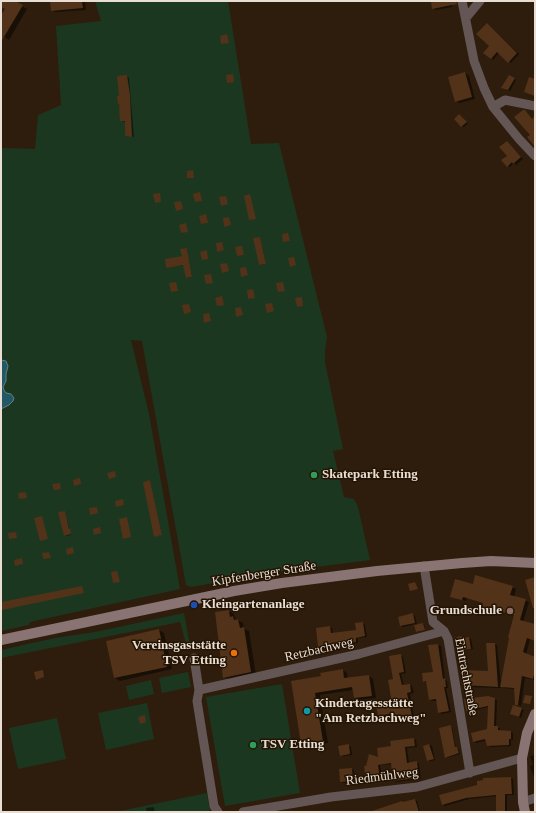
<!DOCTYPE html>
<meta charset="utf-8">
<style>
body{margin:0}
#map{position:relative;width:536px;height:813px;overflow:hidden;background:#2e1d0c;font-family:Georgia,serif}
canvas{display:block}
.frame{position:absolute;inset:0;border:2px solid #e9ded3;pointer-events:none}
</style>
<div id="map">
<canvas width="536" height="813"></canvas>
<div class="frame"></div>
</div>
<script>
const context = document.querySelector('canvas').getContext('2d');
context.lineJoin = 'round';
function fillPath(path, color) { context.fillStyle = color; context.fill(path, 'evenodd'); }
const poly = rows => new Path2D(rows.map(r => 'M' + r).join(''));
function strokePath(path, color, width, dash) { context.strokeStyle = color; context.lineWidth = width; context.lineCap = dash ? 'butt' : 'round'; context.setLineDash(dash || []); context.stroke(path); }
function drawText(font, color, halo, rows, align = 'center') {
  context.font = font + ' Georgia,serif'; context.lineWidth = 3; context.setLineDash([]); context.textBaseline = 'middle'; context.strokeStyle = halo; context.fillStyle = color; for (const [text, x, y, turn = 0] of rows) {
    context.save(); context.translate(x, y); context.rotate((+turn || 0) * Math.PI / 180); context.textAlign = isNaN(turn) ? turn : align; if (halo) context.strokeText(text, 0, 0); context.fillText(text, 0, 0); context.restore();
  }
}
fillPath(poly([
 [95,1,228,1,251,144,279,143,327,337,325,350,325,362,343,449,333,451,344,497,354,499,358,507,370,560,270,573,191,587,186,585,142,341,131,340,149,414,180,589,30,622,29,625,1,631,1,409,12,403,11,394,6,393,3,387,6,379,3,360,1,360,1,148,35,149,38,115,61,105,56,26,101,21],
 [184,613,190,646,187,647,180,622,1,658,1,650,55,638,95,632],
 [188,672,191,687,162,693,159,678],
 [151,680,154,694,129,700,126,686],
 [282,684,300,793,225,806,206,697],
 [147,703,154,739,106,750,98,713],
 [57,718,66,759,18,769,9,728],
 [207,793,210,812,115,812]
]), '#1c3720');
const water = poly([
 [1,360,6,361,8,366,6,374,6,381,3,387,4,390,6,393,11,394,14,398,13,401,9,405,1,409,1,360]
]);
fillPath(water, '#225866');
strokePath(water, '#5e8087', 1);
fillPath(poly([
 [1,1,13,1,27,9,9,40,1,35,1,17,6,8,1,5],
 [51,1,85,1,86,10,55,12,52,10],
 [432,1,451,1,452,7,436,10,433,8],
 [489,25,519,54,511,63,499,53,493,60,491,58],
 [465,73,469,76,475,99,459,103,455,101],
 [127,76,129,78,134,137,126,136,126,122,121,121,120,105,118,104],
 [509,76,516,80,510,91,502,88],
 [461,116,468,123,464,127,462,126],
 [507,142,523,159,516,165,514,163,510,167,508,166],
 [260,238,266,264,261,265,260,264],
 [187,249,192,277,187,278,184,265,167,267,183,257],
 [150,481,162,535,156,536,144,482],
 [65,512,71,535,65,536,64,535],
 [473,586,512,587,516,589,514,597,529,602,523,622,535,625,535,641,530,639,526,655,535,658,535,680,525,678,521,706,516,704,515,689,504,688,501,686,501,688,466,687,463,685,489,672,494,644,497,645,501,684,515,616,487,608,484,603,467,598,466,601,451,596],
 [229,611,234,614,235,618,243,623,244,629,249,631,256,675,230,680,224,677],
 [413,614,415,616,417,625,424,624,425,630,417,632,415,624,403,627,401,626],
 [363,623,365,625,367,637,358,638,358,643,321,648,319,647,317,629,330,627,332,628,333,634,358,631],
 [159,630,164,633,172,669,120,681,115,678],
 [469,638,471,639,473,649,459,652,457,650],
 [438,645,441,646,445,680,447,681,448,688,446,688,451,712,442,714,439,712,437,701,433,701,430,700,427,683,424,681,434,672,430,646],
 [400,655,403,657,406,673,401,674,404,686,410,685,412,686,414,693,410,694,414,717,399,720,396,719,396,715,382,717,379,716,394,704,394,679],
 [343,670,347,673,348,679,369,676,373,679,376,698,359,700,354,698,353,690,320,695,328,743,307,746,302,744,292,681,322,677],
 [494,699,497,700,496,727,500,728,500,731,511,732,513,733,513,740,511,740,511,746,490,747,488,745,487,740,476,743,474,741,488,730,488,707,469,712,467,710],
 [514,706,524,710,521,718,513,715],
 [450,726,452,727,456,748,459,749,460,754,447,758,446,757],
 [414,739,416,740,417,747,407,748,409,763,417,762,419,764,421,779,396,782,394,781,392,764,380,765,382,779,369,781,366,779,380,759,392,747],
 [349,745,351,747,352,755,343,756,341,755],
 [429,745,432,746,435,760,430,761,428,760],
 [535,755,535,781,530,766,533,765,530,756],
 [351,769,354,770,355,782,344,783,341,782],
 [511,778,513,779,514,795,507,795,507,812,501,812,497,796,469,799,445,806,443,805,478,786,484,781,484,779],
 [415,800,417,801,420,812,384,812,404,803],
 [153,807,154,808,155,812,147,812,146,808]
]), '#0007');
fillPath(poly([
 [1,1,15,1,23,5,1,42,1,15,5,9,1,7],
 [50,1,82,1,83,8,51,11],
 [431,1,456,1,457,4,432,9],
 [487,23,517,53,508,63,497,52,491,59,483,53,489,46,476,34],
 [227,34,229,43,221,44,220,36],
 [465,72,472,97,455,102,448,77],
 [233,74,234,82,227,83,226,75],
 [127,75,130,95,132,137,125,136,125,121,120,121,119,104,118,104,117,96,119,96,117,76],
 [509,75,515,78,508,90,501,88],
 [529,77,535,79,535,96,524,92],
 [523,110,525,110,532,119,535,116,535,147,527,137,530,135,514,117],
 [459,114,467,122,461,127,454,119],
 [507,141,521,157,513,164,512,162,507,167,501,160,507,156,499,147],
 [193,170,194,178,187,178,187,171],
 [200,192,202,201,195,202,193,194],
 [160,193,161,202,155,203,153,194],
 [250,194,256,219,249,220,244,196],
 [226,196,228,204,221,206,219,197],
 [181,201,183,209,176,211,174,202],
 [206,214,208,223,201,224,199,216],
 [229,217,231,225,224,227,223,218],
 [186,223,188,232,181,233,179,225],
 [288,233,290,241,283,242,282,234],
 [260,237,266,264,259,265,253,238],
 [222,242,224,250,217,252,216,243],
 [242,246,244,255,237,256,235,247],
 [187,248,192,277,186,278,183,265,166,268,165,259,182,256,180,249],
 [207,250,208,259,202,260,200,252],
 [294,257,296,265,290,267,288,258],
 [227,263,229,271,222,273,220,264],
 [246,267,248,275,241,277,240,268],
 [211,274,213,283,206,284,204,275],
 [176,282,178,291,171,292,169,283],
 [283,282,285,291,278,292,276,283],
 [253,289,255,298,248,299,247,290],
 [222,296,224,305,217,306,215,298],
 [302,297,303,306,297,307,295,298],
 [272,303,274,311,267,313,265,304],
 [189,304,191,312,184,314,182,305],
 [241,307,243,315,236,317,235,308],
 [209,313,211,321,204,323,203,314],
 [115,471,116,477,109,479,107,473],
 [80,478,81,484,74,486,73,480],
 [150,480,162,535,154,537,143,482],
 [60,483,61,489,54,490,52,484],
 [26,492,27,498,19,499,18,493],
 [123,499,124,505,116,507,115,501],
 [97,507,98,513,90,515,89,508],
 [65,511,69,529,70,528,71,534,64,536,58,512],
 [42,516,48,539,40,541,34,518],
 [127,517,131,537,123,539,119,519],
 [100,527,101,533,94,535,93,529],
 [16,532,17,538,9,539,8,533],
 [73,547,74,553,67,555,66,549],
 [49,552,51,558,43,559,42,553],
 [22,558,23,564,15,566,14,560],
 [117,571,120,582,113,583,111,572],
 [475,575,513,586,510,595,526,599,520,620,535,624,535,641,527,638,523,652,535,657,535,670,533,679,522,676,518,705,515,705,514,688,500,687,509,638,508,637,514,615,482,607,483,603,463,597,462,600,450,597,455,579,473,584],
 [535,577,535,608,533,608,525,580],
 [415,582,418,589,410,591,408,584],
 [82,586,84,593,2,610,1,602],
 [229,610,230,617,233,616,234,620,238,619,240,628,244,627,251,672,223,678,215,612],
 [413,613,415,623,400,626,398,617],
 [363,622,365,636,356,638,356,642,318,647,316,628,330,626,331,633,356,630,355,623],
 [423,623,425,630,416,632,414,625],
 [159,629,167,667,114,678,106,641],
 [462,636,462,638,469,637,471,649,456,651,454,638],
 [486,643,495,643,498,687,462,685,461,670,488,671],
 [438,644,443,679,445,678,446,687,444,687,449,711,438,713,436,699,429,700,426,681,423,682,422,673,433,672,428,645],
 [316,647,318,655,311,656,309,648],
 [401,654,404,672,399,673,402,685,410,684,411,692,407,693,412,716,395,719,394,713,378,716,376,705,392,703,388,680,393,679,389,656],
 [343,669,344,678,369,675,372,696,354,698,352,687,315,693,323,741,301,744,291,681,321,676,320,673],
 [43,670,44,677,36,680,34,672],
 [525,695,532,696,530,704,523,703],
 [488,696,495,698,494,726,498,726,498,730,511,731,511,739,509,739,509,745,487,746,485,739,473,742,471,733,487,729,488,706,466,711,464,699],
 [513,705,522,708,519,717,510,714],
 [145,715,146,722,140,724,138,717],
 [451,725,455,747,457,747,459,753,445,758,439,728],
 [414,738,415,746,405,747,407,763,417,761,419,778,393,781,391,763,378,765,380,778,366,780,364,766,366,766,369,754,378,757,377,748,391,746,390,741],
 [349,744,350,754,340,756,338,746],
 [429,744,434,759,427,761,423,746],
 [352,768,353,781,340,782,339,769],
 [511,777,512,794,505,794,505,812,496,812,496,795,466,798,442,805,439,795,477,785,477,781,483,780,483,778],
 [415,799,419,812,373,812,372,811,402,801,403,802]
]), '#523218');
strokePath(poly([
 [462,1,474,61,484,88,493,107,519,139,535,156],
 [466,18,480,1],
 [493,107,505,100,535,106],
 [424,566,433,622,444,631,448,639,470,773],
 [194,658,199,690,197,701,214,806,218,812],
 [199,690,359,654,444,631],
 [523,802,535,798],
 [243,812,331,797,417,787,522,758]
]), '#635655', 9);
strokePath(poly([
 [1,640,234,591,282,583,377,571,462,563,491,561,535,563],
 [525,812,523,802,522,758,527,733,535,714]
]), '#897473', 10);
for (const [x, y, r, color] of [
 [314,475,4,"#2e9e5b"],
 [194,605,4,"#1a4fb4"],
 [510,611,4,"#8d6e63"],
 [234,653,4,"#e8710a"],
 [307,711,4,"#0f9aa8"],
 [253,745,4,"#2e9e5b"]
]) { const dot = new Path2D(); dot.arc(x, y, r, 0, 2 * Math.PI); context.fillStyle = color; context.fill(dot); strokePath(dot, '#241404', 1.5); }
drawText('bold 13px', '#e9ded3', '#241404', [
 ["Skatepark Etting",322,475],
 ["Kleingartenanlage",202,605],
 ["Grundschule",502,611,"right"],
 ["Vereinsgaststätte",226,646,"right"],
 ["TSV Etting",226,661,"right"],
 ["Kindertagesstätte",315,704],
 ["\"Am Retzbachweg\"",315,719],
 ["TSV Etting",261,745]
], 'left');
drawText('13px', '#e9ded3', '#241404', [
 ["Kipfenberger Straße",264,574,-9],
 ["Retzbachweg",319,650,-13],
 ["Eintrachtstraße",466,677,79],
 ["Riedmühlweg",382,777,-7]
]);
</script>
